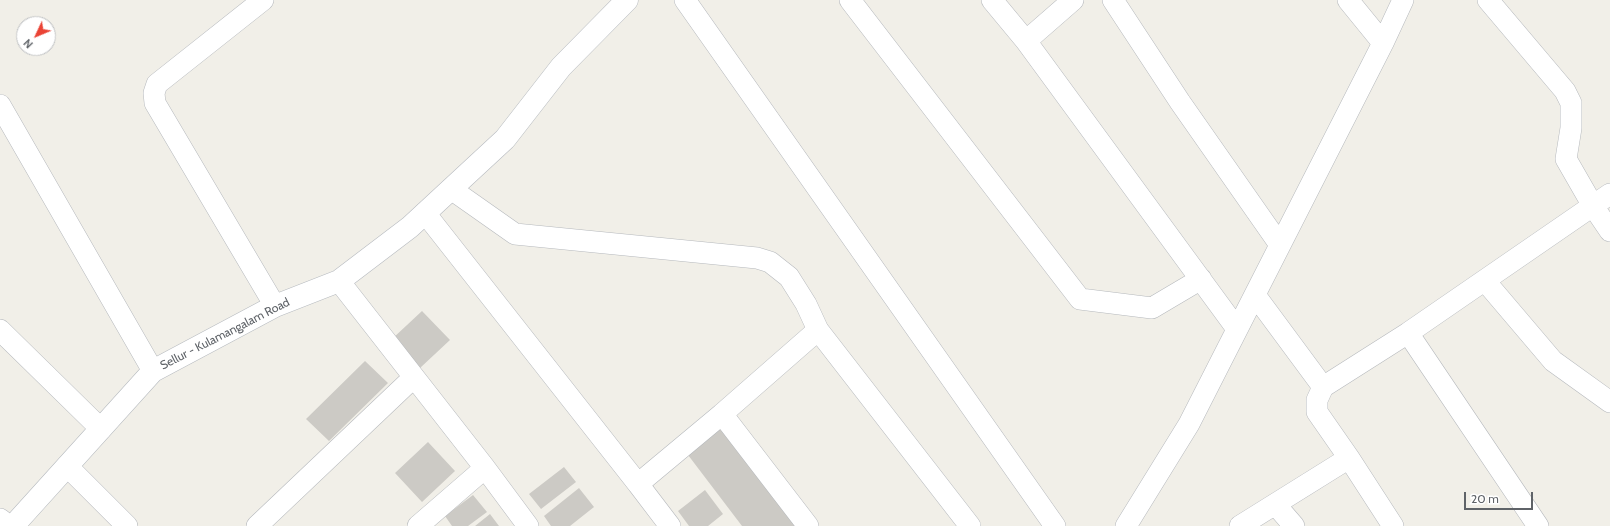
<!DOCTYPE html>
<style>
body{margin:0}
#map{position:relative;width:1610px;height:526px;overflow:hidden;background:#f1efe8;font-family:Cabin,sans-serif}
canvas{display:block}
.north{position:absolute;left:16px;top:16px;width:40px;height:40px;box-sizing:border-box;background:#fff;border:1px solid #bfc1c3;border-radius:50%;rotate:226deg;font-size:11px;font-weight:700;line-height:16px;text-align:center;color:#5f6368}
.north::after{content:'';display:block;margin:auto;width:14px;height:18px;background:#ea4335;clip-path:polygon(50% 0,100% 100%,50% 72%,0 100%)}
.scale{position:absolute;left:1464px;top:492px;width:69px;height:18px;box-sizing:border-box;border:2px solid #5f6368;border-top:0;padding-left:5px;font-size:12px;line-height:14px;white-space:nowrap;color:#5f6368;-webkit-text-stroke:3px #fff;paint-order:stroke}
</style>
<div id="map">
<canvas width="1610" height="526"></canvas>
<div class="north">N</div>
<div class="scale">20 m</div>
</div>
<script>
const context = document.querySelector('canvas').getContext('2d');
context.lineJoin = 'round';
function fillPath(path, color) { context.fillStyle = color; context.fill(path, 'evenodd'); }
const poly = rows => new Path2D(rows.map(r => 'M' + r).join(''));
function strokePath(path, color, width, dash) { context.strokeStyle = color; context.lineWidth = width; context.lineCap = dash ? 'butt' : 'round'; context.setLineDash(dash || []); context.stroke(path); }
function drawText(font, color, halo, rows, align = 'center') {
  context.font = font + ' Cabin,sans-serif'; context.lineWidth = 4; context.setLineDash([]); context.textBaseline = 'middle'; context.strokeStyle = halo; context.fillStyle = color; for (const [text, x, y, turn = 0] of rows) {
    context.save(); context.translate(x, y); context.rotate((+turn || 0) * Math.PI / 180); context.textAlign = isNaN(turn) ? turn : align; if (halo) context.strokeText(text, 0, 0); context.fillText(text, 0, 0); context.restore();
  }
}
fillPath(poly([
 [422,311,450,340,420,368,392,339],
 [365,361,388,383,329,441,306,419],
 [721,423,801,526,742,526,685,451],
 [428,442,455,471,422,502,395,473],
 [564,467,576,482,541,509,529,494],
 [579,488,594,507,570,526,551,526,544,516],
 [705,490,723,514,708,526,689,526,678,511],
 [473,495,487,512,468,526,452,526,445,516],
 [490,514,499,526,475,526]
]), '#cccac5');
const minor = poly([
 [263,0,157,84,154,93,155,103,275,306],
 [685,0,1055,526],
 [850,0,1080,299,1152,308,1201,279],
 [992,0,1026,41],
 [1073,0,1026,41,1237,329],
 [1113,0,1180,102,1280,245],
 [1348,0,1383,43],
 [1488,0,1565,91,1571,103,1571,128,1566,159,1593,206,1610,231],
 [0,105,153,371],
 [451,189,515,234,757,258,770,262,789,277,806,304,818,330,970,526],
 [425,213,638,484],
 [339,281,485,468,418,526],
 [1485,281,1553,361,1610,402],
 [1255,295,1323,387],
 [0,330,101,429],
 [1408,333,1538,526],
 [722,414,818,330],
 [1349,458,1393,526],
 [67,466,127,526],
 [485,468,528,526],
 [1275,504,1294,526],
 [0,519,9,526],
 [257,526,414,377],
 [670,526,638,484,722,414,808,526],
 [1126,526,1189,424,1383,43,1403,0],
 [1240,526,1349,458,1317,412,1317,400,1323,387,1408,333,1610,194]
]);
const secondary = poly([
 [13,526,153,371,275,306,339,281,410,227,505,139,561,67,627,0]
]);
strokePath(minor, '#b5b8bc', 22);
strokePath(secondary, '#b6babf', 23);
strokePath(minor, '#fff', 21);
strokePath(secondary, '#fff', 22);
drawText('12px', '#5f6368', '#fff', [
 ["Sellur - Kulamangalam Road",225,334,-27]
]);
</script>
